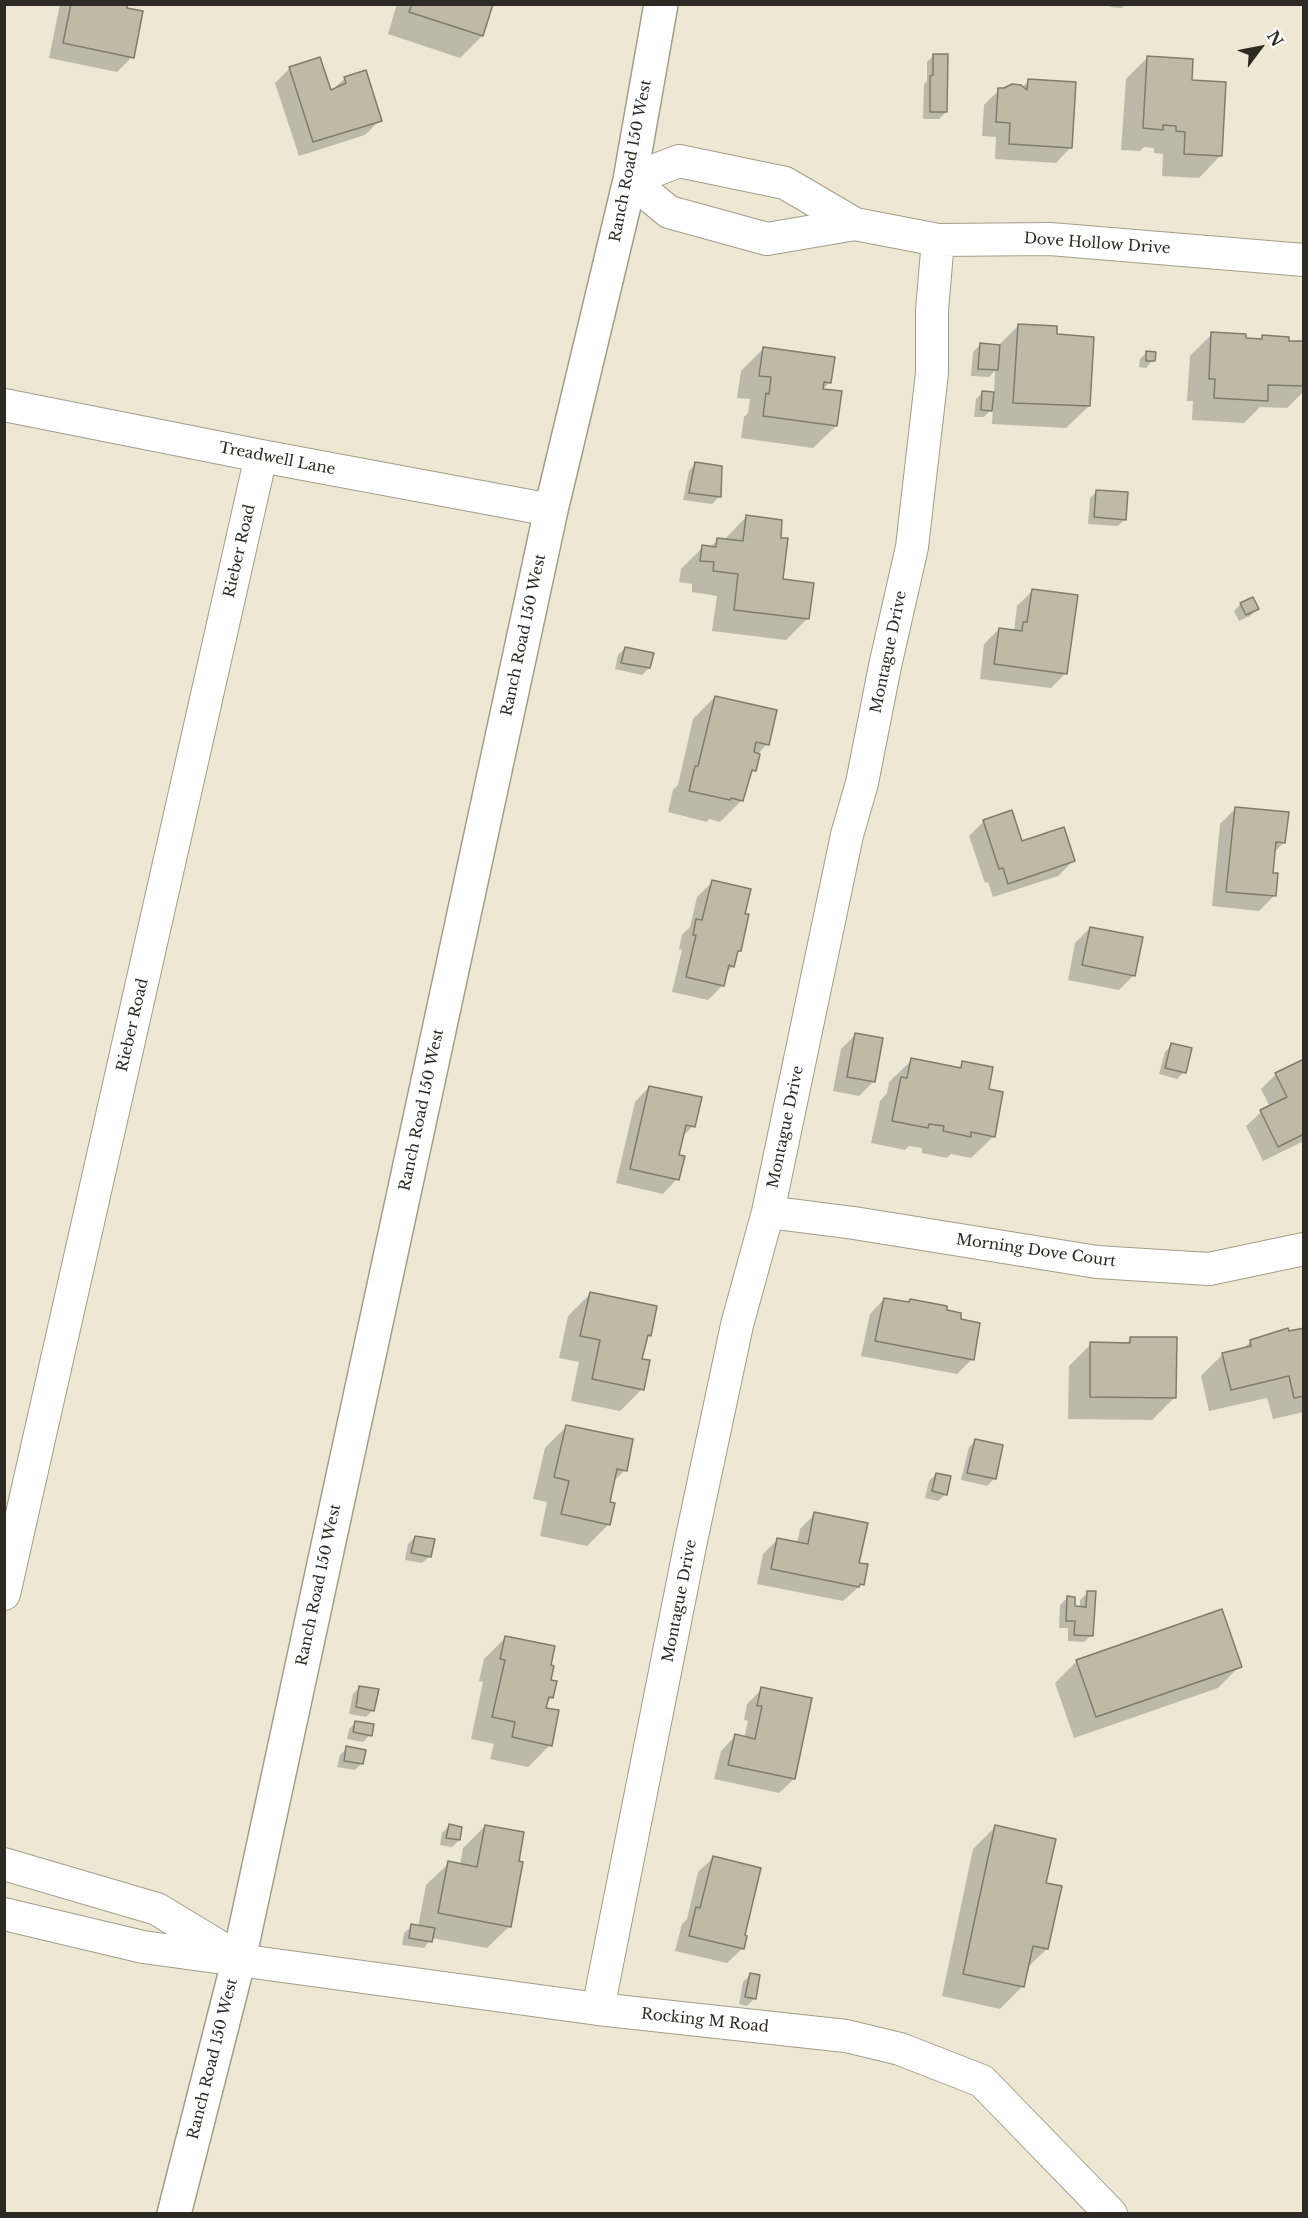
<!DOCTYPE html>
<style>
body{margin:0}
#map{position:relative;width:1308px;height:2218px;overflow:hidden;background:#eee7d3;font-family:"Libre Baskerville",serif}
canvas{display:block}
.frame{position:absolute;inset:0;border:6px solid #2c2a22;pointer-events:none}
.north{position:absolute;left:1230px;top:18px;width:60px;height:60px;-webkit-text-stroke:4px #fff;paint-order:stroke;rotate:58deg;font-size:16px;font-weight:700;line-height:24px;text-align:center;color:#2c2a22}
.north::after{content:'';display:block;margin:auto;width:21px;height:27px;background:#2c2a22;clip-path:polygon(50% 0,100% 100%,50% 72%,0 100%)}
</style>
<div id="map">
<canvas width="1308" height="2218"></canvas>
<div class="frame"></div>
<div class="north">N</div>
</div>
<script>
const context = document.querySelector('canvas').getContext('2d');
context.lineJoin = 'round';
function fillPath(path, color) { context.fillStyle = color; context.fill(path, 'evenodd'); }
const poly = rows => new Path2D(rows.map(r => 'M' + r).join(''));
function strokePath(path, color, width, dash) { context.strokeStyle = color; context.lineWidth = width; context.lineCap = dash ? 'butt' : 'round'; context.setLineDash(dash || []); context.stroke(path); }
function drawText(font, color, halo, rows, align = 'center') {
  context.font = font + ' "Libre Baskerville",serif'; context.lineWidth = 4.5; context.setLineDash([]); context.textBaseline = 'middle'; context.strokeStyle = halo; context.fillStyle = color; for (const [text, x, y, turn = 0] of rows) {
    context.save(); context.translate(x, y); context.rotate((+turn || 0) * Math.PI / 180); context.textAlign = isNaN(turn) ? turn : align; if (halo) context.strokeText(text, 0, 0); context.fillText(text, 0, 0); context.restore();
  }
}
fillPath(poly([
 [60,4,126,4,132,57,117,72,49,58],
 [397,4,492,4,482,36,460,58,388,34],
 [1110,4,1125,4,1122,8,1110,7],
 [934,55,946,112,939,119,923,119,924,84,927,81,927,62],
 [1148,57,1190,81,1221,155,1199,178,1162,176,1163,154,1154,153,1154,148,1144,147,1140,151,1121,150,1126,79],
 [290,68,330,92,345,78,380,120,365,135,299,156,275,83],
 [1029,81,1070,148,1056,163,995,159,996,137,982,136,984,105,999,90,1022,87],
 [1018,326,1055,335,1089,406,1066,428,992,424,993,408,984,417,974,417,976,399,983,392,994,393,995,371,989,377,971,376,973,352,980,345,998,346],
 [1212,334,1245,340,1259,340,1263,337,1304,343,1304,391,1287,408,1260,407,1244,423,1192,420,1193,401,1187,401,1190,356],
 [764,348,830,382,822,390,836,426,813,448,741,438,744,417,748,413,750,399,737,398,741,371],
 [1147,352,1153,360,1146,368,1139,367,1140,359],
 [696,463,719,497,712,504,683,500,689,471],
 [1097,491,1125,519,1118,526,1088,524,1090,498],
 [747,516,781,580,808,618,786,640,712,631,717,596,692,592,692,584,679,582,681,569,703,547,709,548,718,540,724,540],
 [1032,591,1066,673,1051,688,980,679,984,644,999,629,1014,631,1017,606],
 [1241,604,1257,609,1250,616,1239,621,1234,611],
 [625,648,649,668,642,675,615,669,618,655],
 [715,697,767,744,757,755,755,770,749,776,742,800,720,822,709,819,707,822,668,812,673,790,678,785,693,719],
 [1235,809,1284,842,1274,853,1271,874,1274,896,1259,911,1212,906,1220,824],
 [984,821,1021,843,1073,861,1058,876,993,897,988,882,985,883,969,836],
 [712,882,744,915,739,951,736,954,733,966,725,974,723,985,708,1000,672,992,682,950,679,949,682,935,690,927,697,897],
 [1090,928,1134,975,1119,990,1068,980,1075,943],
 [856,1034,874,1081,859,1096,833,1091,841,1049],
 [1172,1045,1184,1072,1177,1079,1159,1074,1165,1052],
 [912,1060,957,1069,963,1063,988,1090,994,1136,971,1158,951,1154,947,1158,922,1153,922,1148,909,1146,905,1150,871,1143,880,1101,887,1093,889,1082],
 [1304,1061,1304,1141,1263,1161,1246,1126,1261,1112,1270,1107,1261,1089,1276,1074],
 [649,1087,693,1126,681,1138,677,1156,677,1179,663,1194,616,1183,635,1102],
 [590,1294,650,1335,645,1340,641,1360,642,1389,620,1411,571,1401,579,1362,559,1358,568,1316],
 [884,1299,907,1303,910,1300,945,1311,959,1320,972,1359,957,1374,861,1356,870,1314],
 [1304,1329,1304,1412,1273,1419,1267,1398,1209,1411,1201,1376,1223,1354,1242,1350,1250,1342],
 [1131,1339,1174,1398,1152,1420,1068,1419,1069,1366,1091,1344,1125,1344],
 [567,1426,625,1470,613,1482,608,1503,609,1524,587,1546,540,1536,547,1502,533,1499,545,1448],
 [976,1440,1001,1446,994,1479,987,1486,961,1480,969,1447],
 [936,1474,946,1494,938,1501,925,1498,929,1481],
 [815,1514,858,1564,862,1584,843,1601,757,1584,763,1554,777,1540,797,1544,800,1529],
 [415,1537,430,1556,422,1563,405,1560,408,1544],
 [1087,1593,1091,1635,1084,1642,1068,1641,1068,1628,1059,1628,1060,1605,1067,1598,1074,1607,1080,1608,1080,1600],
 [506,1637,549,1666,552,1697,546,1703,545,1709,550,1745,528,1767,490,1759,494,1744,471,1739,483,1682,479,1681,484,1659],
 [1077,1661,1240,1666,1218,1688,1074,1738,1055,1683],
 [360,1687,373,1710,366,1717,349,1714,353,1694],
 [762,1689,794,1779,779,1793,714,1779,721,1751,735,1736,744,1738,748,1721,744,1720,747,1704],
 [356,1722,370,1735,363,1742,347,1739,349,1729],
 [347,1748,362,1763,355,1770,337,1767,340,1755],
 [449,1826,459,1840,452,1847,440,1845,442,1833],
 [485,1826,510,1926,487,1948,432,1938,424,1948,402,1945,404,1933,412,1926,418,1927,426,1885,449,1863,460,1865,463,1848],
 [995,1827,1047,1949,1026,1969,1022,1987,1000,2009,942,1996,973,1849],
 [713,1858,743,1936,742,1949,727,1963,675,1951,682,1924,687,1919,698,1872],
 [750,1975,754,1999,747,2006,739,2004,743,1982]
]), '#0003');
const building = poly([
 [71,4,127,4,127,8,143,11,134,58,63,43,71,4],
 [412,4,493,4,483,36,409,12,412,4],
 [933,54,948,54,947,112,930,112,930,76,933,75,933,54],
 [1147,56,1193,59,1192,80,1226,82,1222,156,1184,154,1185,132,1176,131,1176,126,1163,125,1163,130,1143,128,1147,56],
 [320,57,331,90,346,83,344,77,366,70,382,121,313,142,289,67,320,57],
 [1028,79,1076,82,1072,148,1009,144,1010,123,996,122,998,88,1004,88,1012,84,1021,85,1027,90,1028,79],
 [1018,324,1057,326,1057,334,1094,337,1090,406,1013,403,1018,324],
 [1211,332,1246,334,1246,338,1262,339,1262,335,1289,337,1289,341,1304,341,1304,386,1268,385,1268,401,1214,398,1215,379,1209,379,1211,332],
 [980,343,1000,345,998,370,978,369,980,343],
 [763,347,835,357,831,383,824,382,823,389,842,391,837,426,763,416,766,393,769,394,771,377,759,376,763,347],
 [1146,351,1156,352,1155,361,1146,361,1146,351],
 [982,391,994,392,992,411,981,410,982,391],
 [695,462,722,466,721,497,689,493,695,462],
 [1096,490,1128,492,1126,520,1094,517,1096,490],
 [746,515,782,520,781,538,788,538,783,579,814,583,809,619,734,610,738,574,713,571,714,562,700,561,702,545,716,547,717,538,743,541,746,515],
 [1032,589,1078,595,1067,674,994,664,999,628,1022,631,1023,622,1027,622,1032,589],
 [1253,597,1259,609,1246,615,1240,603,1253,597],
 [625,647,654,653,650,668,621,663,625,647],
 [715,696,777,710,769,745,756,742,754,752,760,754,756,771,752,770,743,801,731,798,730,800,689,791,695,766,698,766,715,696],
 [1235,807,1289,812,1285,843,1276,842,1273,873,1278,873,1276,896,1226,892,1235,807],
 [1012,810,1022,841,1064,827,1075,861,1008,884,1003,868,999,869,983,820,1012,810],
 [712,880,751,889,745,914,749,914,741,951,738,951,734,967,729,965,724,986,686,977,696,935,693,935,696,919,702,920,712,880],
 [1090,927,1143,937,1135,976,1082,965,1090,927],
 [855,1033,883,1038,875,1082,847,1077,855,1033],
 [1171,1043,1192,1048,1186,1073,1165,1068,1171,1043],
 [911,1058,961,1068,962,1061,993,1067,989,1089,1003,1092,995,1137,971,1132,971,1137,943,1131,944,1126,929,1124,928,1128,892,1121,901,1077,907,1078,911,1058],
 [1304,1059,1304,1134,1278,1147,1260,1110,1287,1097,1275,1073,1304,1059],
 [649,1086,702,1097,695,1127,686,1125,679,1155,685,1156,679,1180,630,1169,649,1086],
 [590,1292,657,1306,651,1336,648,1335,642,1359,650,1360,644,1390,592,1379,600,1340,580,1336,590,1292],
 [884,1298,909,1302,910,1299,947,1306,947,1310,961,1313,961,1319,980,1323,974,1360,875,1341,884,1298],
 [1288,1328,1289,1331,1304,1328,1304,1396,1294,1398,1289,1376,1231,1390,1222,1353,1251,1346,1250,1340,1288,1328],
 [1130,1337,1177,1337,1176,1398,1090,1397,1090,1342,1130,1343,1130,1337],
 [566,1425,633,1439,627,1471,617,1469,610,1502,615,1503,610,1525,561,1514,569,1481,554,1477,566,1425],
 [975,1439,1003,1445,996,1479,967,1473,975,1439],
 [936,1473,951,1476,947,1495,932,1491,936,1473],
 [814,1512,868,1523,859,1563,868,1564,864,1585,860,1584,859,1587,771,1569,777,1538,808,1544,814,1512],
 [415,1536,435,1539,431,1557,411,1553,415,1536],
 [1087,1591,1096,1591,1093,1636,1074,1635,1075,1621,1066,1621,1067,1596,1075,1597,1075,1606,1086,1607,1087,1591],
 [1222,1609,1242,1667,1096,1717,1076,1660,1222,1609],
 [505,1636,555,1646,551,1665,554,1666,551,1680,557,1681,553,1698,549,1697,546,1708,559,1710,552,1746,512,1737,515,1722,492,1717,505,1660,500,1659,505,1636],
 [359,1686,379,1689,374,1711,356,1707,359,1686],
 [761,1687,812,1698,795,1779,728,1765,735,1734,755,1739,762,1706,757,1706,761,1687],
 [355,1721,374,1724,372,1736,353,1732,355,1721],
 [346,1746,366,1750,363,1764,344,1761,346,1746],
 [449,1824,462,1827,460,1840,446,1838,449,1824],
 [485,1825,524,1832,519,1861,523,1862,511,1927,438,1913,448,1861,477,1867,485,1825],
 [995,1825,1056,1839,1046,1883,1062,1886,1048,1949,1033,1946,1024,1987,963,1974,995,1825],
 [713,1856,761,1868,745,1935,747,1936,744,1949,689,1936,696,1907,700,1908,713,1856],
 [411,1924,435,1928,432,1942,409,1938,411,1924],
 [750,1973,760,1975,756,1999,745,1997,750,1973]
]);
fillPath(building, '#c0b9a6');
strokePath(building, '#817b69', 1.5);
const street = poly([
 [855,224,785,183,679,161,630,180,669,212,767,239,855,224,938,240,1050,239,1304,260],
 [4,405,261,456,551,510],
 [768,1212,854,1223,1097,1262,1209,1269,1304,1249],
 [4,1594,261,456],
 [4,1864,157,1909,228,1952],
 [4,1914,143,1947,598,2009,846,2036,900,2049,982,2081,1111,2214],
 [598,2009,690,1546,737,1325,768,1212,847,835,862,783,885,666,912,547,932,373,932,310,938,240]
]);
const secondary = poly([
 [174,2214,239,1959,551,510,630,180,661,4]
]);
strokePath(street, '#a39d8a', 34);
strokePath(secondary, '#a39d8a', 36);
strokePath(street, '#fff', 32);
strokePath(secondary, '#fff', 33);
drawText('15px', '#2c2a22', '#fff', [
 ["Ranch Road 150 West",631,161,-79],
 ["Dove Hollow Drive",1097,244,4],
 ["Treadwell Lane",277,459,11],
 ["Rieber Road",240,551,-77],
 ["Ranch Road 150 West",524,635,-78],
 ["Montague Drive",889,652,-78],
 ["Rieber Road",133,1025,-77],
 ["Ranch Road 150 West",422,1110,-78],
 ["Montague Drive",786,1127,-78],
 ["Morning Dove Court",1036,1251,8],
 ["Ranch Road 150 West",319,1585,-78],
 ["Montague Drive",680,1601,-79],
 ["Rocking M Road",705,2021,6],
 ["Ranch Road 150 West",213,2059,-76]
]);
</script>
